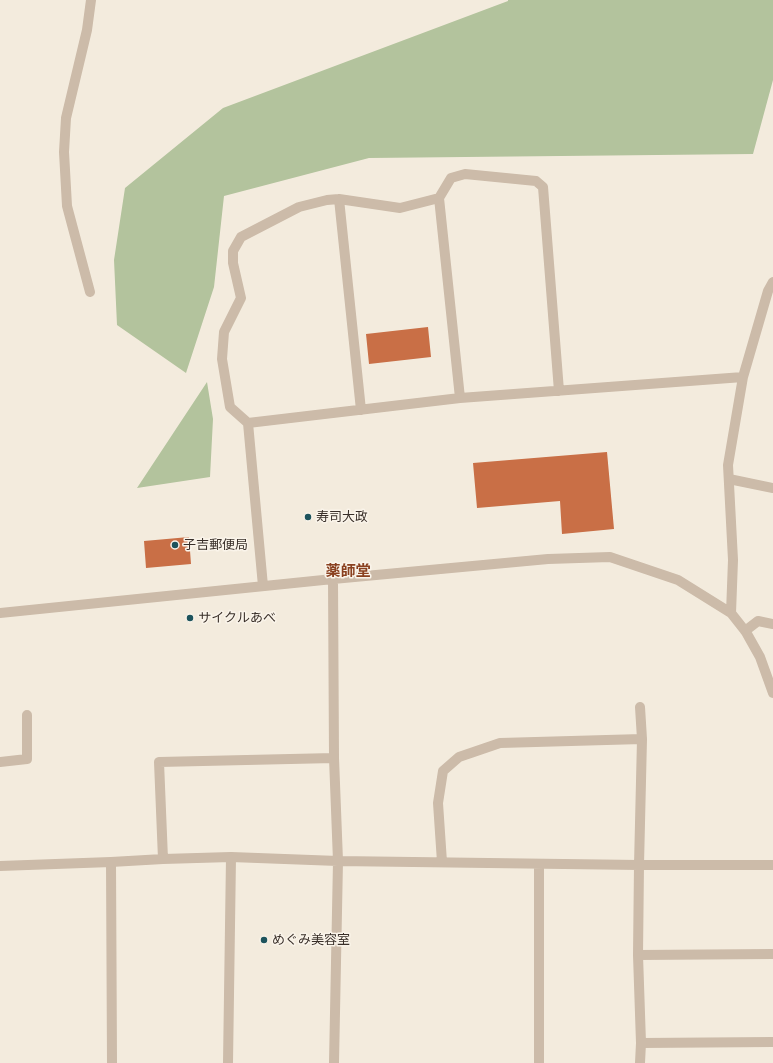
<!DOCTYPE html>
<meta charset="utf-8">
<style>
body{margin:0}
canvas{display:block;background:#f3ebdd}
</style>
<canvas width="773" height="1063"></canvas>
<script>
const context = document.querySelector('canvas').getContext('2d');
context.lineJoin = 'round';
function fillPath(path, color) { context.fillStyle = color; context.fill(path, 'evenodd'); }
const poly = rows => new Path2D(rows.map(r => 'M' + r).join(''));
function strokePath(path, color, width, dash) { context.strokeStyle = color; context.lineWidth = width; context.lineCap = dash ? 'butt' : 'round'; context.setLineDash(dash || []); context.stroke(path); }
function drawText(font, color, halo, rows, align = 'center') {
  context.font = font + ' "IBM Plex Sans","Noto Sans JP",sans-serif'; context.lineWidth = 3; context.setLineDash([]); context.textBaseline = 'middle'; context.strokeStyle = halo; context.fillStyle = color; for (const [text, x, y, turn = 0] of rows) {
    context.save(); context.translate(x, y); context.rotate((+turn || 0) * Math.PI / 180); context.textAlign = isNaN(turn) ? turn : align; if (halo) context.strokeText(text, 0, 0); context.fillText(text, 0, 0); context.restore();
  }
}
fillPath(poly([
 [508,0,773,0,773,80,753,154,369,158,224,196,214,287,186,373,117,325,114,260,125,188,223,108,508,1],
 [207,382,213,419,210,477,137,488]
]), '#b3c39d');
fillPath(poly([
 [428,327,431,357,369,364,366,334],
 [607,452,614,529,562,534,560,501,477,508,473,463],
 [189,537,191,564,146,568,144,541]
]), '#c96f46');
strokePath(poly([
 [339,199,361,410],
 [90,292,67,206,64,152,66,118,87,30,91,0],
 [460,398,439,198,451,178,465,174,536,181,543,187,559,391],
 [248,423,230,407,222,359,224,332,241,298,233,263,233,251,241,237,299,207,327,200,339,199,400,208,439,198],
 [729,479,773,488],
 [333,579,334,758,338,861,334,1063],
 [263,586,248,423,460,398,743,377],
 [0,613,333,579,548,559,610,557,678,580,731,613,746,632,760,657,773,693],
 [731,613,733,560,728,465,743,377,768,291,773,282],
 [745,631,758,621,773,624],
 [0,762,27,759,27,715],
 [163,859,159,762,334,758],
 [111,862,112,1063],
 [442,862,438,803,443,771,459,757,500,743,642,739],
 [0,866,111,862,163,859,231,857,338,861,639,865,773,865],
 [638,955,773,954],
 [641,1043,773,1042],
 [228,1063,231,857],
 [539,1063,539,864],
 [640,1063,641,1043,638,955,639,865,642,739,640,707]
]), '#ccbba9', 10);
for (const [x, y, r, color] of [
 [308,517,4,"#1d535c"],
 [175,545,4,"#1d535c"],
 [190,618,4,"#1d535c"],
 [264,940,4,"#1d535c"]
]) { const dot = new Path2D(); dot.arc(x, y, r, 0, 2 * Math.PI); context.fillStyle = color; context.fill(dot); strokePath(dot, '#faf4ea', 1.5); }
drawText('13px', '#392f29', '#faf4ea', [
 ["寿司大政",316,517],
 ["子吉郵便局",183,545],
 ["サイクルあべ",198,618],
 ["めぐみ美容室",272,940]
], 'left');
drawText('bold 15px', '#8a4120', '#faf4ea', [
 ["薬師堂",348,572]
]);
</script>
